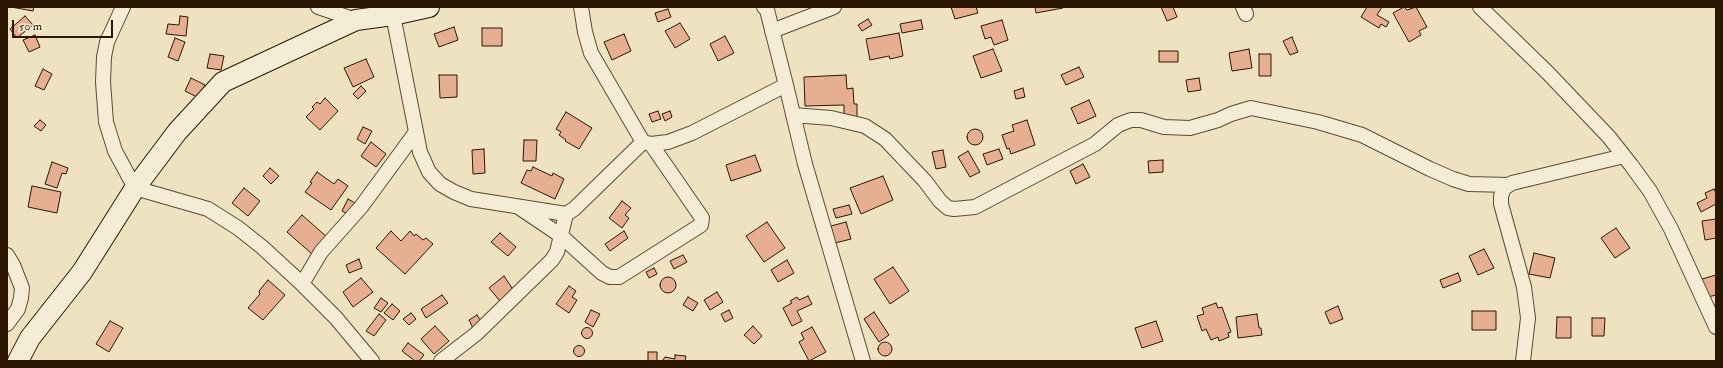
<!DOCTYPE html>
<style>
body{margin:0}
#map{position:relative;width:1723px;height:368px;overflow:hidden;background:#efe2c0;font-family:"IM FELL Double Pica",serif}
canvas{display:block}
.frame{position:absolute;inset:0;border:8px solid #2c1702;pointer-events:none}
.scale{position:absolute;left:12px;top:20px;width:101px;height:18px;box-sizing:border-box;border:2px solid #2c1702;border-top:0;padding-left:5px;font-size:12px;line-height:14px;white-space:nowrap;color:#2c1702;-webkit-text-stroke:3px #f5ecd6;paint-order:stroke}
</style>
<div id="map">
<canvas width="1723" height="368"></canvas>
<div class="frame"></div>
<div class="scale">50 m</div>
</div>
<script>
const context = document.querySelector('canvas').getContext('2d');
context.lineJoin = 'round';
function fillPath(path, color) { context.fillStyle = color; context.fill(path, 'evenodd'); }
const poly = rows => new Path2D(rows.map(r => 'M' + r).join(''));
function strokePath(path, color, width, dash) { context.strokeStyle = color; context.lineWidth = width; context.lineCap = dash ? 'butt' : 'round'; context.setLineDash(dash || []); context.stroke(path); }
const building = poly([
 [11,7,34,7,33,11,11,7],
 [951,7,976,7,978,13,955,19,951,7],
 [1035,7,1063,7,1063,8,1036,13,1035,7],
 [1161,7,1173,7,1177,17,1167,21,1161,7],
 [1367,7,1382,7,1377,15,1389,22,1386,27,1381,24,1379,28,1361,17,1367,7],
 [1404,7,1407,10,1416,7,1427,27,1419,31,1421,35,1409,42,1393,13,1404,7],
 [668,9,671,17,658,22,655,13,668,9],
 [25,16,33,25,17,38,10,29,25,16],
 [180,16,188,17,186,36,166,34,168,24,179,25,180,16],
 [868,19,872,25,862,31,858,25,868,19],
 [921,20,923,29,902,33,900,24,921,20],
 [1002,20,1008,40,994,45,991,37,985,39,981,26,1002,20],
 [680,23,690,39,675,48,665,31,680,23],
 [454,27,458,40,439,47,434,34,454,27],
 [482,28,502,28,502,46,482,46,482,28],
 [899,33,903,56,890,59,889,56,870,60,866,39,899,33],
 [624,34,631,51,612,60,604,42,624,34],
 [35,35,40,47,29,52,23,40,35,35],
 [725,36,734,53,718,61,710,44,725,36],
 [1292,37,1298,52,1290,55,1283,41,1292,37],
 [175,38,185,42,178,61,168,57,175,38],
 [993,49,1002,71,981,78,973,56,993,49],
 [1249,49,1252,68,1232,71,1229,53,1249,49],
 [1159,51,1178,51,1178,62,1159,62,1159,51],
 [210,54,224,56,221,70,207,68,210,54],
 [1259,54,1271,54,1271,76,1259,76,1259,54],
 [366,59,374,77,353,87,344,68,366,59],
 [1079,67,1084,77,1066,85,1061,75,1079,67],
 [43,69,52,74,44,90,35,86,43,69],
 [439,75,457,75,457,97,440,98,439,75],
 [846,75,847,89,853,88,854,104,857,104,857,120,844,120,844,105,805,106,804,77,846,75],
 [191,78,205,85,199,98,185,91,191,78],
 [1199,78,1201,90,1188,92,1186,80,1199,78],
 [361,86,366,91,358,99,353,94,361,86],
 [1023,88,1025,97,1016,99,1014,91,1023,88],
 [325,98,338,111,320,130,306,117,314,109,312,107,317,102,320,104,325,98],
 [1089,100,1096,116,1078,124,1071,108,1089,100],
 [658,111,661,119,652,122,649,114,658,111],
 [670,111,672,117,665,121,662,114,670,111],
 [566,112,592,128,579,149,565,141,566,140,559,135,561,132,556,129,566,112],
 [40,120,46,125,41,131,34,126,40,120],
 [1027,120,1035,145,1011,154,1009,148,1007,149,1002,135,1014,131,1012,125,1027,120],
 [363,127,372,131,365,144,357,139,363,127],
 '967 137a8 8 0 1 1 16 0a8 8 0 1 1-16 0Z',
 [524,140,537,140,536,161,523,161,524,140],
 [371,142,386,154,376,167,361,156,371,142],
 [484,149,485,173,473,174,472,150,484,149],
 [999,149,1003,159,987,165,983,154,999,149],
 [943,150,946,167,936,169,932,152,943,150],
 [968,151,980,172,970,177,958,157,968,151],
 [755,155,761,171,731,181,726,165,755,155],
 [1163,160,1163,172,1149,173,1148,161,1163,160],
 [52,162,68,168,66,174,62,173,57,188,45,184,52,162],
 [1083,164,1090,177,1076,184,1070,171,1083,164],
 [533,167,552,176,553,173,564,179,555,199,521,183,527,170,531,171,533,167],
 [270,168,279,176,271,184,263,176,270,168],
 [317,172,334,184,338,179,348,186,331,210,305,192,312,183,310,182,317,172],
 [883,176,893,200,861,214,850,188,883,176],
 [32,186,61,192,57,213,28,207,32,186],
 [244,188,260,201,248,216,232,203,244,188],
 [1714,189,1716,193,1716,204,1701,212,1697,203,1707,198,1705,193,1714,189],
 [348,199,355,203,349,215,342,211,348,199],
 [622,201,631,208,625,215,629,218,622,228,609,218,622,201],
 [849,205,852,214,836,218,833,209,849,205],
 [302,215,327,237,312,254,287,232,302,215],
 [1716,219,1716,238,1705,240,1702,221,1716,219],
 [767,222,785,248,764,262,746,236,767,222],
 [846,222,851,239,835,243,831,226,846,222],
 [1616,228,1630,248,1615,258,1601,238,1616,228],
 [391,231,401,241,410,231,414,236,416,234,423,240,426,238,433,244,405,274,376,248,391,231],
 [624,231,628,238,610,251,605,244,624,231],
 [500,233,516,247,508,256,491,242,500,233],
 [1484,249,1494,268,1478,275,1469,256,1484,249],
 [1534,253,1555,258,1550,278,1529,274,1534,253],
 [683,255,687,262,674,269,670,261,683,255],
 [359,259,362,268,349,273,346,265,359,259],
 [787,260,794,273,778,282,771,270,787,260],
 [893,267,909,291,890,304,874,279,893,267],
 [654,268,657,274,649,278,646,272,654,268],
 [1458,273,1461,281,1443,288,1440,280,1458,273],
 [1716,275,1716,295,1708,297,1702,279,1716,275],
 [504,276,514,291,500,301,489,288,504,276],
 '660 285a8 8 0 1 1 16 0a8 8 0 1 1-16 0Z',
 [361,278,373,292,353,307,343,292,361,278],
 [268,280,285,295,263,320,248,308,260,294,259,291,268,280],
 [569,286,576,291,572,297,577,300,569,313,556,304,569,286],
 [717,292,723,302,710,310,704,300,717,292],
 [442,295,448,303,426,318,421,309,442,295],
 [808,296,812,304,797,311,802,321,792,326,783,308,792,303,790,301,797,297,799,300,808,296],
 [688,297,698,303,693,311,683,305,688,297],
 [381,298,388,303,381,312,374,308,381,298],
 [1216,303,1218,308,1222,307,1231,332,1228,333,1229,337,1219,341,1218,337,1211,340,1206,329,1202,331,1197,316,1204,314,1202,308,1216,303],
 [392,304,400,311,393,320,384,313,392,304],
 [1338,306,1343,319,1330,324,1325,312,1338,306],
 [591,310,600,314,593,327,585,322,591,310],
 [729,310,733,318,725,322,721,314,729,310],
 [1472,311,1496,311,1496,330,1472,330,1472,311],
 [874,312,889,335,879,342,864,319,874,312],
 [411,313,416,319,409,325,403,319,411,313],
 [379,314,386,320,374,336,366,331,379,314],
 [1257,314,1259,328,1261,328,1262,335,1238,338,1236,317,1257,314],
 [477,315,482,323,473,328,469,320,477,315],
 [1557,317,1571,317,1571,338,1556,338,1557,317],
 [1592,318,1605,318,1604,336,1592,336,1592,318],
 [110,321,123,328,109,352,96,344,110,321],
 [1156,321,1163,341,1142,348,1135,328,1156,321],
 [435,326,449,341,434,354,421,339,435,326],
 [753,326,762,336,754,344,744,335,753,326],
 [812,327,826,352,809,361,799,342,804,339,801,333,812,327],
 '581.5 333a5.5 5.5 0 1 1 11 0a5.5 5.5 0 1 1-11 0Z',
 '878 349a7 7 0 1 1 14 0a7 7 0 1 1-14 0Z',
 [408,343,424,355,419,361,415,361,402,351,408,343],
 '573.5 351a5.5 5.5 0 1 1 11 0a5.5 5.5 0 1 1-11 0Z',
 [648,352,657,352,657,361,648,361,648,352],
 [675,355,686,356,685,361,662,361,665,357,675,359,675,355]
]);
fillPath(building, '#e7af91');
strokePath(building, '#2c1702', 1);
const street = poly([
 [123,7,107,42,104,57,103,82,106,122,115,151,135,188,208,209,238,228,262,247,300,282,336,318,372,361],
 [318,7,356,20],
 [581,7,585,32,591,53,643,142,651,144,668,142,692,133,786,85],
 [764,7,767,10,786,85,805,164,863,361],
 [1243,7,1246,14],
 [1480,7,1548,73,1609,137,1631,165,1650,191,1671,229,1716,327],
 [393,15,420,152,429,172,440,184,454,192,471,199,566,214,574,209,643,142],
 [772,31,834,7],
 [793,115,831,118,865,126,885,139,925,181,940,201,948,208,954,209,975,207,1095,144,1118,125,1123,123,1131,120,1141,120,1164,127,1190,128,1218,120,1231,114,1251,108,1318,122,1362,135,1430,169,1453,179,1469,184,1509,185],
 [520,208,560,235,602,273,610,277,619,277,701,225,702,218,651,144],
 [7,255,13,265,22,288,21,298,18,309,7,324],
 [302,284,321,252,361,207,416,132],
 [441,361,476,334,552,260,557,252,566,214],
 [1523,361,1528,318,1524,287,1501,204,1501,196,1504,188,1512,183,1624,156]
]);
const secondary = poly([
 [18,361,30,338,82,272,135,188,177,132,223,82,356,20,393,15,429,7]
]);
strokePath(street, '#5d4a32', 16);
strokePath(secondary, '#2c1702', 22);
strokePath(street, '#f5ecd6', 14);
strokePath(secondary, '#f5ecd6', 20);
</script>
